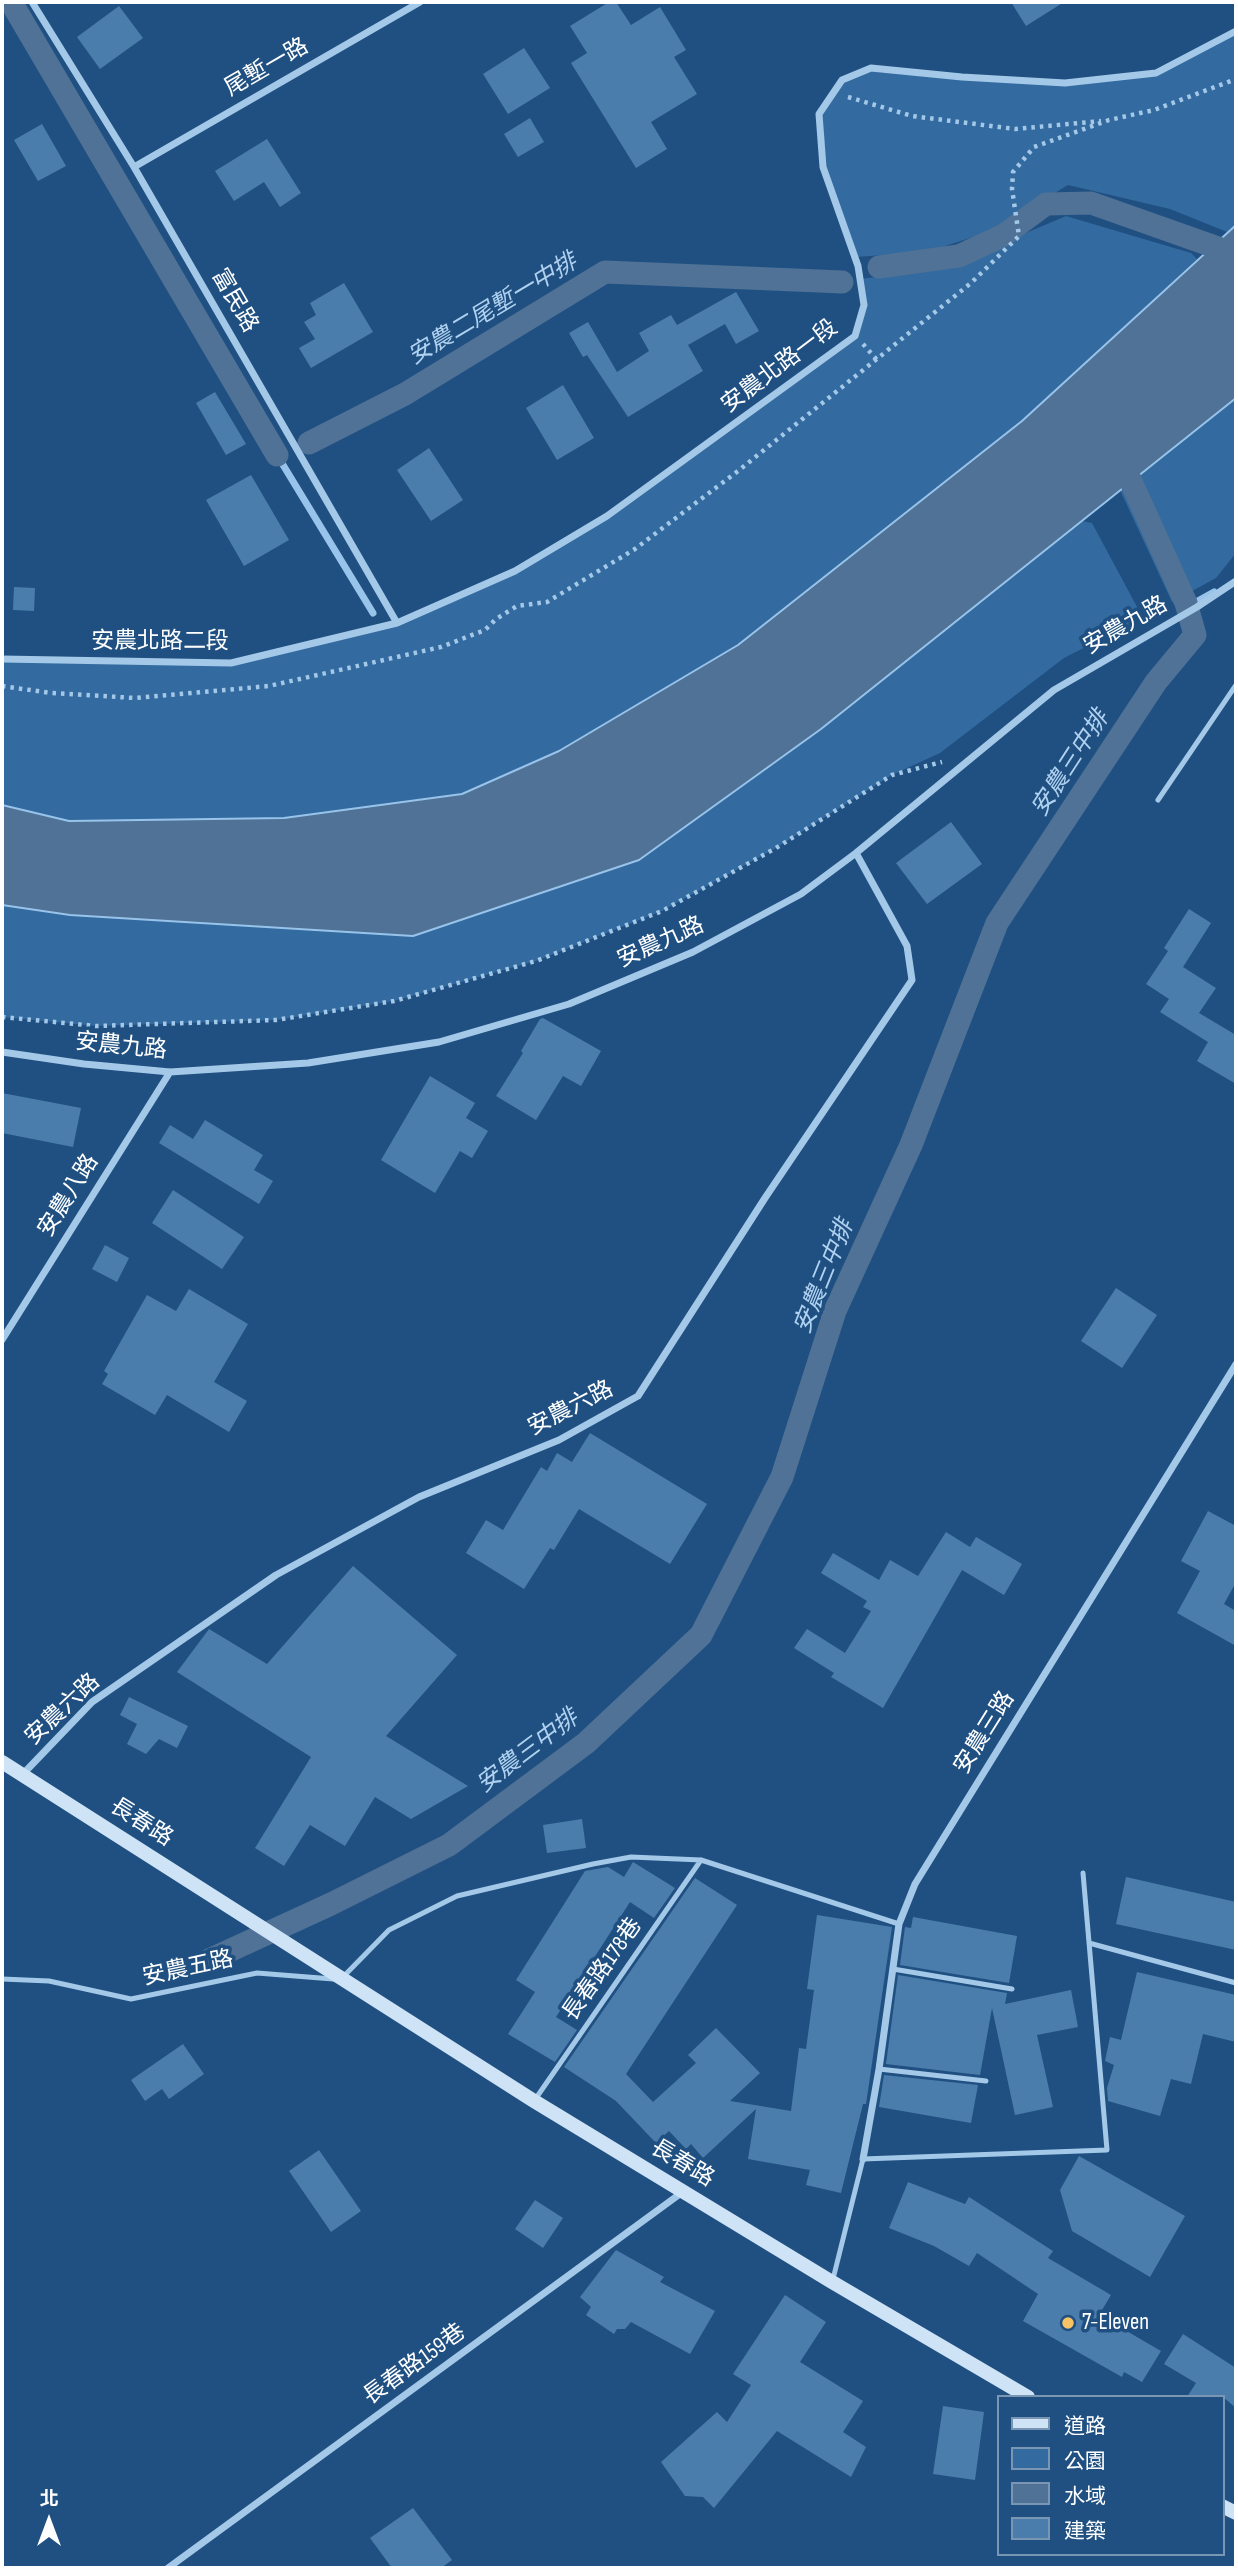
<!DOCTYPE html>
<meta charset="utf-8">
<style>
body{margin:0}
#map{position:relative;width:1238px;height:2570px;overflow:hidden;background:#1f5081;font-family:"Sofia Sans Condensed","Noto Sans TC",sans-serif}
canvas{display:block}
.frame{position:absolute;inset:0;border:4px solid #fff;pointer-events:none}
.legend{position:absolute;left:997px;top:2395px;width:228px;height:161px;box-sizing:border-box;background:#1f5081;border:2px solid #7996b3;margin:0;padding:9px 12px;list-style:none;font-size:21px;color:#fff}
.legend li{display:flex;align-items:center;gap:14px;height:35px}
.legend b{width:35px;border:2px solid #7996b3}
.north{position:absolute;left:14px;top:2486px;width:70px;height:70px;-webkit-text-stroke:5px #1f5081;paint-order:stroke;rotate:0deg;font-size:19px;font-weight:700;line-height:28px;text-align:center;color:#fff}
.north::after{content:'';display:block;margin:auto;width:24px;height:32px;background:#fff;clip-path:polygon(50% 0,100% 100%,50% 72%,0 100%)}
</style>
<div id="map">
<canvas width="1238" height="2570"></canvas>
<div class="frame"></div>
<ul class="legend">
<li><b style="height:9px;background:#cfe3f7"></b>道路</li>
<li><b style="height:19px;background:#336a9f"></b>公園</li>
<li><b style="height:19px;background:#4f7296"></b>水域</li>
<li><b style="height:19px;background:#4b7dac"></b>建築</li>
</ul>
<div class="north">北</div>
</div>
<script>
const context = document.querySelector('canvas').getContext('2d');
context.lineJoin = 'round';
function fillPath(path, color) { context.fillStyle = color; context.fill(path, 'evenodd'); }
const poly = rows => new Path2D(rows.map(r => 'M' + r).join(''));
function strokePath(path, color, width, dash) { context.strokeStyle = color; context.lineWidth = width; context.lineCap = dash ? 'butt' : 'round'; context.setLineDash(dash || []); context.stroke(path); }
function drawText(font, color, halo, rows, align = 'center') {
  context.font = font + ' "Sofia Sans Condensed","Noto Sans TC",sans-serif'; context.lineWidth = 7; context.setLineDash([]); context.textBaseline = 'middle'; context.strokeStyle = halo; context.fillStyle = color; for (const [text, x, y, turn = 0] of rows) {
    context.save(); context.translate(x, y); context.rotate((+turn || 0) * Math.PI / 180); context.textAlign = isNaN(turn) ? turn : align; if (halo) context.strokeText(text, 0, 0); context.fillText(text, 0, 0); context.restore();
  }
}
fillPath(poly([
 [1236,31,1236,225,1227,232,1170,209,1068,185,1017,216,979,235,927,252,855,257,823,167,819,114,842,80,871,68,1065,83,1156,73],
 [1066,216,1191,253,1197,259,1022,421,738,645,559,751,462,794,284,818,69,821,2,805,2,659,231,663,397,623,515,571,607,516,855,336,864,305,860,279,926,271,989,254,1019,236],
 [1236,397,1236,553,1216,578,1172,602,1120,490],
 [1082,521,1092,523,1143,618,1064,658,940,753,892,775,776,848,662,911,536,961,394,1001,276,1020,97,1026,2,1017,2,905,70,915,413,936,821,729]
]), '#336a9f');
const water = poly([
 [1236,225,1236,398,821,729,639,860,413,936,70,915,2,905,2,805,69,821,284,818,462,794,559,751,738,645,1022,421,1236,225]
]);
fillPath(water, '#4f7296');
strokePath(water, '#98c3ea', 2);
strokePath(poly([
 [277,455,373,613],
 [1187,607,1214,592]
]), '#98c3ea', 7);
strokePath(poly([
 [11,2,277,455],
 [879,267,959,256,1004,235,1046,204,1091,203,1224,250,1236,249],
 [309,443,405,394,605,272,842,282],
 [207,1961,331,1904,449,1845,586,1743,701,1635,782,1477,835,1311,911,1145,997,923,1156,682,1195,635,1186,603,1119,455]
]), '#4f7296', 23);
fillPath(poly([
 [609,2,616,2,631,25,660,7,686,50,674,57,697,94,651,122,667,149,636,168,571,63,587,53,570,26],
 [1011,2,1064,2,1026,26],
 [119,6,143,38,100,69,77,37],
 [524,48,550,88,508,114,483,74],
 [530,118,544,142,518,157,504,134],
 [42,124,66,166,38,181,14,140],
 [267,139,301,193,280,207,264,182,234,201,215,171],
 [344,283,373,332,311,368,299,348,315,339,304,322,316,315,310,303],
 [736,292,759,331,736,344,725,324,688,345,703,371,628,417,587,355,583,357,569,333,588,322,617,372,649,351,639,333,671,315,677,325],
 [563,385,594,438,557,460,526,408],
 [215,392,246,444,226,455,196,403],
 [429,448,463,500,431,521,397,470],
 [251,475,289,540,244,566,206,500],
 [14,587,35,588,34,611,13,610],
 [951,822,982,864,927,904,896,863],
 [1189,909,1211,923,1183,967,1216,988,1199,1013,1236,1035,1236,1084,1197,1061,1208,1042,1160,1012,1169,999,1146,984,1168,951,1164,948],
 [543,1018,601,1051,581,1086,563,1076,536,1120,496,1096,523,1053,521,1051,540,1019],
 [430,1076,475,1103,466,1118,488,1131,472,1158,460,1151,435,1193,381,1160],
 [2,1093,81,1108,73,1147,2,1133],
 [205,1120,263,1155,254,1170,273,1181,259,1204,159,1143,170,1125,193,1139],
 [173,1190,244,1237,222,1269,152,1223],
 [105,1245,129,1258,117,1282,92,1269],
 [1116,1288,1157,1315,1122,1368,1081,1341],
 [189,1289,248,1324,214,1382,247,1401,229,1432,167,1395,155,1415,102,1384,108,1374,104,1371,147,1295,176,1311],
 [590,1433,707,1504,670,1564,579,1509,554,1550,550,1548,524,1589,466,1553,486,1520,503,1530,541,1467,547,1471,557,1453,572,1462],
 [1208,1511,1236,1526,1236,1582,1224,1604,1236,1611,1236,1646,1177,1613,1200,1571,1181,1561],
 [946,1532,970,1547,976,1537,1022,1564,1004,1595,962,1570,883,1708,831,1677,834,1673,794,1648,807,1629,845,1653,871,1611,863,1607,867,1601,821,1573,833,1553,879,1580,890,1560,918,1576],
 [353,1566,457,1655,386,1736,468,1786,411,1819,375,1797,345,1846,310,1825,284,1866,255,1848,311,1757,177,1672,209,1629,267,1664],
 [129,1697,188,1726,177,1748,159,1739,146,1754,127,1744,137,1724,120,1715],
 [582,1819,586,1848,547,1853,543,1825],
 [633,1862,675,1888,654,1918,630,1902,556,2017,577,2030,555,2062,508,2034,535,1992,516,1980,585,1871,608,1867,624,1877],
 [1126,1877,1236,1902,1236,1950,1116,1924],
 [695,1878,737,1905,626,2074,653,2102,696,2063,688,2055,716,2028,760,2073,730,2101,791,2111,799,2048,806,2049,814,1990,807,1989,817,1915,892,1927,866,2104,863,2104,841,2193,806,2185,810,2170,748,2159,756,2109,703,2158,691,2144,686,2149,669,2131,656,2143,616,2101,564,2067],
 [913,1917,1017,1936,1009,1983,900,1965,905,1927,911,1928],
 [1137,1972,1236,1995,1236,2042,1203,2034,1191,2084,1171,2079,1160,2116,1108,2101,1107,2088,1114,2065,1105,2061,1110,2037,1121,2040],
 [898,1975,1007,1993,1005,2004,1071,1990,1078,2027,1037,2035,1053,2107,1015,2115,992,2008,980,2075,886,2064],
 [183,2044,204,2074,169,2099,162,2089,145,2101,131,2080],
 [884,2075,978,2085,971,2123,879,2107],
 [319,2150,361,2211,331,2232,289,2171],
 [1079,2156,1185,2216,1150,2277,1072,2231,1060,2190],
 [908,2182,965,2204,969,2197,1053,2251,1048,2258,1111,2295,1099,2315,1161,2351,1142,2382,1124,2372,1122,2377,1023,2321,1038,2294,977,2253,969,2266,934,2246,889,2228],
 [535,2200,563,2218,543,2248,515,2229],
 [616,2250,664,2277,660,2282,715,2311,690,2354,631,2322,625,2329,617,2329,614,2334,586,2315,591,2307,580,2297],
 [785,2295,826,2322,800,2362,863,2401,843,2432,866,2447,851,2477,777,2431,714,2508,703,2497,685,2496,661,2462,717,2412,727,2422,751,2385,733,2374],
 [1183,2334,1236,2368,1236,2408,1223,2397,1187,2397,1196,2383,1164,2364],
 [943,2406,984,2412,975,2480,933,2474],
 [413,2508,452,2560,441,2568,392,2568,370,2538]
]), '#4b7dac');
strokePath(poly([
 [848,97,912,116,1015,129,1101,121],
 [863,344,877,360],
 [2,686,51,693,135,698,269,686,441,647,485,630,496,619,517,606,547,602,635,549,738,471,971,283,1019,236,1012,189,1013,172,1034,147,1109,120,1154,110,1236,79],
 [2,1017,96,1026,276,1020,394,1001,536,961,662,911,776,848,892,775,942,762]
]), '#a4c8e8', 4.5, [3.5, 5]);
strokePath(poly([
 [1158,800,1236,685],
 [1089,1943,1236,1983],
 [893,1969,1012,1989],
 [342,1978,389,1930,457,1896,593,1864,631,1857,701,1860,899,1924],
 [2,1979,49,1981,131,1999,257,1973,333,1979],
 [879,2069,986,2081],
 [534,2101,701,1860],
 [833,2279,863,2159,1107,2150,1083,1873]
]), '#a4c8e8', 5);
strokePath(poly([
 [32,2,134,167,397,623],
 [134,167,420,2],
 [2,659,231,663,397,623,515,571,607,516,855,336,864,305,858,266,823,167,819,114,842,80,871,68,962,77,1065,83,1156,73,1236,31],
 [2,1052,84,1064,170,1072,308,1063,439,1042,569,1004,693,952,801,894,856,853,1054,690,1197,607,1236,581],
 [2,1340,170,1072],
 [22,1775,92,1702,276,1575,419,1497,559,1440,638,1396,765,1198,912,980,907,946,856,853],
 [863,2159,879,2069,899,1924,915,1884,1236,1364],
 [168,2568,684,2191]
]), '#a4c8e8', 7);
strokePath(poly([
 [2,1762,534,2101,832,2282,1028,2397],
 [1222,2506,1236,2513]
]), '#cfe3f7', 14);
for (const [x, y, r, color] of [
 [1068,2323,7,"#f7c364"]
]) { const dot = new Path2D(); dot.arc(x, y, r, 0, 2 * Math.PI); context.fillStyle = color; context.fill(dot); strokePath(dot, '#1f5081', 2.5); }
drawText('23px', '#fff', '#1f5081', [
 ["尾塹一路",267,68,-30],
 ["富民路",234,301,60],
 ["安農北路一段",780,367,-37],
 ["安農九路",1126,626,-30],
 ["安農北路二段",160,642],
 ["安農九路",661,943,-24],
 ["安農九路",121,1047,6],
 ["安農八路",69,1196,-58],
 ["安農六路",571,1409,-27],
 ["安農六路",63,1710,-43],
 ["安農三路",985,1733,-58],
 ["長春路",141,1823,32],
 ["安農五路",188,1969,-12],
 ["長春路178巷",603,1970,-55],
 ["長春路",682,2164,31],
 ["長春路159巷",415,2365,-36]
]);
drawText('23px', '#fff', '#1f5081', [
 ["7-Eleven",1082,2323]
], 'left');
drawText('italic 24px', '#b0d1f0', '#1f5081', [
 ["安農二尾塹一中排",493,310,-31],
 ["安農三中排",1071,764,-57],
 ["安農三中排",825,1277,-68],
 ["安農三中排",528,1752,-37]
]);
</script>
